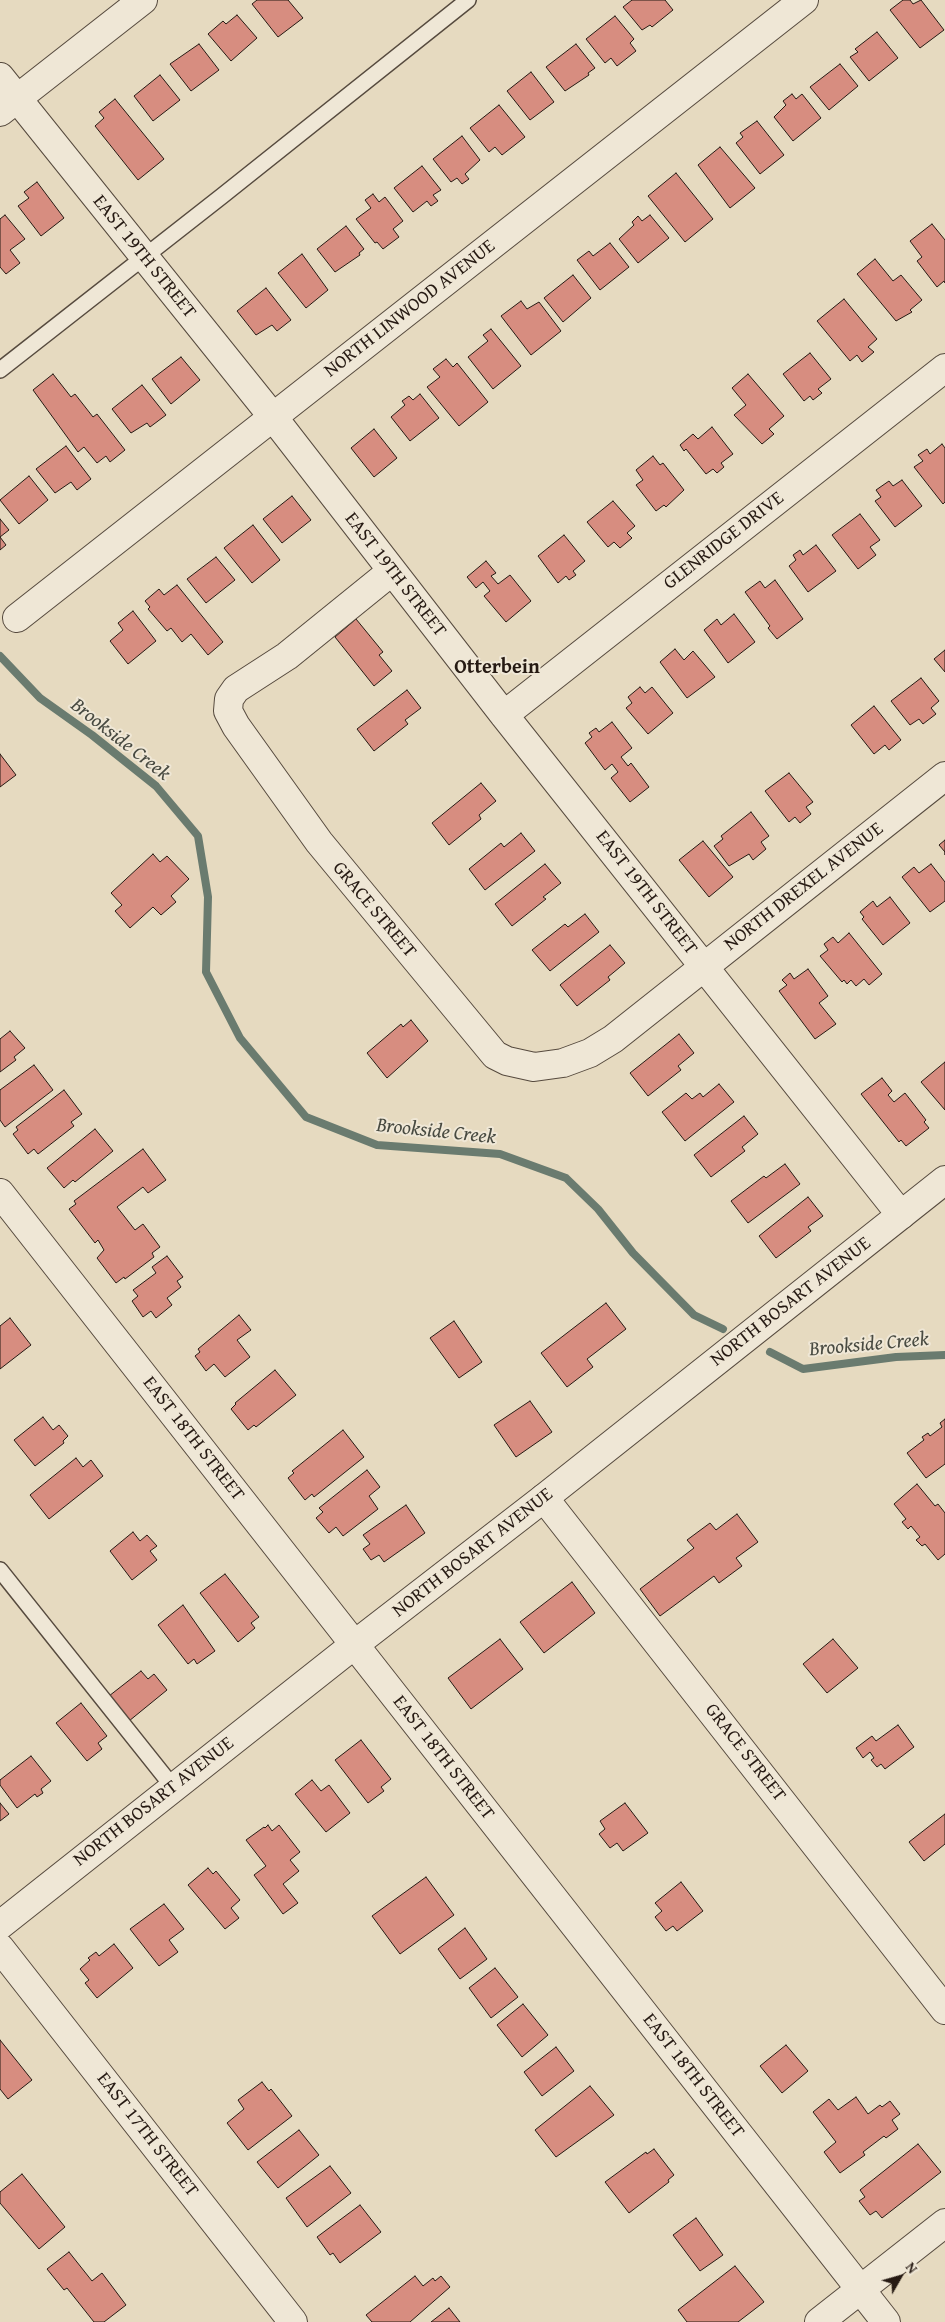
<!DOCTYPE html>
<style>
body{margin:0}
#map{position:relative;width:945px;height:2322px;overflow:hidden;background:#e6dac0;font-family:"Gentium Book Plus",serif}
canvas{display:block}
.north{position:absolute;left:875px;top:2252px;width:50px;height:50px;-webkit-text-stroke:4px #efe7d6;paint-order:stroke;rotate:52deg;font-size:14px;font-weight:700;line-height:20px;text-align:center;color:#261a13}
.north::after{content:'';display:block;margin:auto;width:18px;height:22px;background:#261a13;clip-path:polygon(50% 0,100% 100%,50% 72%,0 100%)}
</style>
<div id="map">
<canvas width="945" height="2322"></canvas>
<div class="north">N</div>
</div>
<script>
const context = document.querySelector('canvas').getContext('2d');
context.lineJoin = 'round';
const poly = rows => new Path2D(rows.map(r => 'M' + r).join(''));
function strokePath(path, color, width, dash) { context.strokeStyle = color; context.lineWidth = width; context.lineCap = dash ? 'butt' : 'round'; context.setLineDash(dash || []); context.stroke(path); }
function fillPath(path, color) { context.fillStyle = color; context.fill(path, 'evenodd'); }
function drawText(font, color, halo, rows, align = 'center') {
  context.font = font + ' "Gentium Book Plus",serif'; context.lineWidth = 4; context.setLineDash([]); context.textBaseline = 'middle'; context.strokeStyle = halo; context.fillStyle = color; for (const [text, x, y, turn = 0] of rows) {
    context.save(); context.translate(x, y); context.rotate((+turn || 0) * Math.PI / 180); context.textAlign = isNaN(turn) ? turn : align; if (halo) context.strokeText(text, 0, 0); context.fillText(text, 0, 0); context.restore();
  }
}
strokePath(poly([
 [0,656,40,698,92,735,156,786,198,836,208,897,206,972,240,1038,306,1117,377,1145,500,1154,566,1178,598,1209,633,1253,694,1315,723,1329],
 [770,1352,803,1369,896,1357,945,1355]
]), '#6a7b6f', 8);
const building = poly([
 [257,0,288,0,303,18,278,37,252,4,257,0],
 [632,0,665,0,673,10,652,27,650,25,642,30,623,7,632,0],
 [903,0,910,0,913,4,921,0,944,30,920,48,890,10,903,0],
 [237,15,257,38,231,61,208,34,223,21,226,24,237,15],
 [615,16,634,39,630,43,636,51,617,66,611,58,605,63,586,39,615,16],
 [877,32,898,58,869,81,850,57,858,52,855,49,877,32],
 [199,44,219,70,191,91,170,64,199,44],
 [576,44,595,68,588,73,589,75,565,91,546,67,576,44],
 [840,64,858,86,829,110,810,87,840,64],
 [531,72,554,102,530,120,507,91,531,72],
 [160,75,180,100,153,121,134,96,160,75],
 [792,94,796,99,802,94,821,118,793,141,774,117,786,105,783,101,792,94],
 [115,99,164,159,138,180,95,126,104,118,99,112,115,99],
 [499,105,525,137,502,155,495,147,489,152,470,128,499,105],
 [757,121,784,155,760,174,736,143,743,137,740,133,757,121],
 [462,136,480,160,465,174,469,179,462,184,457,178,451,182,433,159,462,136],
 [720,147,755,188,730,208,698,165,720,147],
 [422,166,441,190,433,195,438,201,431,206,427,201,413,212,394,188,422,166],
 [676,173,713,219,685,242,648,196,676,173],
 [37,182,64,218,41,236,18,206,29,198,24,192,37,182],
 [373,194,379,202,385,197,403,221,393,229,399,237,383,249,377,242,375,243,356,219,371,208,365,200,373,194],
 [5,215,25,239,10,250,20,263,6,274,0,267,0,219,5,215],
 [650,215,669,238,638,263,619,239,634,225,632,222,638,216,642,221,650,215],
 [932,224,945,240,945,283,944,281,937,287,917,261,922,257,910,241,932,224],
 [346,226,364,249,359,253,360,255,335,272,317,249,346,226],
 [610,243,629,267,600,290,577,260,589,251,593,256,610,243],
 [302,254,328,290,306,308,278,273,302,254],
 [875,259,893,281,901,275,922,300,910,310,912,312,896,321,857,274,875,259],
 [573,275,591,298,563,322,544,298,573,275],
 [266,288,291,320,277,331,272,325,256,335,237,311,266,288],
 [844,299,877,339,868,347,874,352,862,362,857,355,850,361,817,321,844,299],
 [521,301,527,309,539,302,561,331,531,355,501,316,521,301],
 [491,329,521,366,493,389,468,357,488,341,483,335,491,329],
 [810,353,831,379,818,389,822,393,813,400,810,396,804,401,783,374,810,353],
 [181,357,200,380,171,404,152,379,181,357],
 [446,359,453,367,457,363,488,402,459,426,427,387,440,377,433,369,446,359],
 [53,374,71,397,75,394,93,417,97,414,125,450,110,462,106,456,97,463,84,447,78,452,33,390,53,374],
 [748,374,784,416,769,429,774,434,762,444,734,415,746,405,732,388,748,374],
 [142,385,166,415,150,427,147,423,131,433,112,409,142,385],
 [420,394,439,418,410,441,391,417,405,405,402,401,409,396,413,400,420,394],
 [712,427,733,454,721,463,724,467,717,473,713,469,706,474,686,449,684,451,680,445,693,434,698,439,712,427],
 [374,429,397,458,374,477,351,448,374,429],
 [942,444,945,448,945,502,943,504,914,467,923,461,918,455,927,449,930,454,942,444],
 [66,446,91,479,77,490,71,482,55,493,36,469,66,446],
 [653,456,660,465,663,463,684,490,666,507,664,505,656,511,636,485,643,480,636,470,653,456],
 [29,476,48,500,19,524,0,500,29,476],
 [902,480,922,506,895,527,875,501,881,497,876,490,889,481,893,486,902,480],
 [292,496,311,520,282,543,263,519,292,496],
 [613,501,635,526,627,533,632,538,620,548,614,542,608,547,587,522,613,501],
 [860,514,880,540,870,547,876,555,858,569,832,535,860,514],
 [0,519,9,530,0,537,6,545,0,550,0,519],
 [253,525,280,560,252,583,224,548,253,525],
 [564,535,585,561,573,571,576,575,569,580,566,576,558,583,538,556,564,535],
 [816,545,836,571,808,592,789,566,796,560,793,555,800,550,803,555,816,545],
 [216,557,235,580,206,603,187,579,216,557],
 [486,561,496,573,491,576,498,584,510,575,531,601,506,622,484,596,490,591,483,582,476,588,467,577,486,561],
 [775,580,803,619,777,639,768,628,770,626,745,592,760,581,765,588,775,580],
 [177,585,223,642,208,655,191,634,182,642,171,628,167,631,148,609,150,607,145,601,159,589,164,595,177,585],
 [133,611,156,641,128,664,110,641,123,630,118,623,133,611],
 [734,614,755,642,728,663,704,630,717,619,721,625,734,614],
 [356,619,383,652,379,655,392,671,374,686,335,637,356,619],
 [675,649,684,660,693,651,715,677,687,698,660,662,675,649],
 [945,650,945,672,934,659,945,650],
 [921,678,939,701,931,708,936,714,923,724,919,719,910,725,891,701,921,678],
 [640,687,645,693,652,687,673,713,648,734,626,708,632,703,628,697,640,687],
 [407,690,421,708,405,720,408,724,374,751,357,729,407,690],
 [874,706,901,740,889,750,885,745,874,754,851,725,874,706],
 [612,722,632,748,621,757,628,766,631,763,649,787,630,802,611,778,618,772,612,764,605,770,585,743,592,737,589,733,596,728,599,732,612,722],
 [0,754,16,775,0,787,0,754],
 [789,773,813,802,806,807,811,814,800,823,795,817,789,822,765,791,789,773],
 [481,783,496,801,479,815,481,819,449,845,432,823,481,783],
 [751,812,769,836,761,842,766,849,753,860,749,854,729,866,714,846,723,839,721,836,751,812],
 [521,833,535,851,485,890,469,869,501,843,504,847,521,833],
 [945,840,945,855,945,852,939,845,945,840],
 [703,841,733,877,709,897,679,860,703,841],
 [153,854,160,862,167,856,189,879,171,896,176,902,161,915,153,907,130,928,115,911,122,905,111,893,153,854],
 [545,864,561,883,543,897,546,899,512,926,495,904,545,864],
 [931,864,945,882,945,901,930,912,902,877,914,867,919,873,931,864],
 [890,897,910,923,883,945,862,919,864,917,860,912,873,901,877,907,890,897],
 [585,914,599,932,550,971,532,950,565,924,568,927,585,914],
 [849,933,882,974,869,985,864,979,856,986,851,980,847,984,844,980,842,982,820,956,828,950,824,944,833,937,838,943,849,933],
 [610,945,625,963,608,977,610,980,577,1006,560,985,610,945],
 [808,969,828,996,819,1003,836,1024,815,1039,779,991,787,985,782,980,790,973,794,979,808,969],
 [411,1020,428,1041,387,1078,367,1053,401,1024,403,1027,411,1020],
 [10,1031,25,1048,14,1057,16,1060,0,1072,0,1039,10,1031],
 [679,1034,694,1053,678,1066,681,1070,648,1096,630,1073,679,1034],
 [945,1062,945,1110,921,1082,945,1062],
 [34,1065,53,1090,5,1127,0,1120,0,1090,34,1065],
 [882,1078,892,1091,888,1095,894,1102,905,1093,926,1120,924,1122,929,1128,906,1146,901,1140,899,1142,861,1094,882,1078],
 [719,1084,734,1102,685,1141,662,1112,686,1093,692,1099,700,1093,703,1097,719,1084],
 [64,1090,82,1114,71,1122,74,1126,38,1154,34,1149,28,1154,13,1134,18,1130,16,1127,64,1090],
 [744,1116,758,1134,742,1147,745,1151,711,1177,694,1155,744,1116],
 [95,1129,113,1151,75,1182,73,1180,64,1188,47,1168,95,1129],
 [143,1149,166,1180,148,1193,143,1187,117,1207,135,1230,143,1224,160,1247,152,1253,154,1257,125,1279,124,1277,116,1283,97,1258,104,1250,98,1240,95,1243,69,1209,76,1204,74,1201,143,1149],
 [785,1164,800,1184,748,1223,731,1201,764,1176,766,1178,785,1164],
 [808,1197,823,1216,808,1227,811,1231,776,1258,759,1236,808,1197],
 [167,1256,183,1277,177,1281,181,1287,167,1298,172,1305,156,1318,151,1311,143,1317,132,1301,138,1296,133,1290,156,1273,152,1267,167,1256],
 [606,1303,626,1329,587,1359,593,1367,567,1387,541,1353,606,1303],
 [239,1315,251,1330,237,1340,250,1357,225,1377,214,1364,206,1371,195,1356,200,1352,198,1349,239,1315],
 [10,1318,31,1345,0,1369,0,1326,10,1318],
 [454,1321,482,1362,459,1378,430,1338,454,1321],
 [275,1370,296,1395,256,1427,254,1425,248,1430,231,1409,236,1404,235,1403,275,1370],
 [530,1401,552,1432,516,1457,494,1425,530,1401],
 [43,1417,53,1430,59,1425,68,1436,63,1441,64,1443,35,1466,14,1440,43,1417],
 [945,1419,945,1464,926,1478,907,1453,924,1440,922,1437,928,1433,930,1436,942,1427,940,1423,945,1419],
 [343,1430,364,1457,314,1497,312,1494,305,1500,288,1478,294,1473,292,1471,343,1430],
 [76,1458,83,1467,91,1460,103,1476,49,1519,30,1495,76,1458],
 [367,1470,380,1487,369,1496,378,1509,343,1536,336,1527,329,1533,316,1518,323,1512,319,1508,367,1470],
 [917,1484,935,1506,938,1504,945,1513,945,1554,938,1560,925,1544,922,1546,916,1540,920,1537,911,1526,908,1529,902,1522,906,1519,894,1504,917,1484],
 [406,1505,425,1533,384,1562,379,1555,371,1560,363,1549,370,1544,363,1535,406,1505],
 [737,1514,758,1542,736,1558,742,1566,719,1583,714,1576,660,1616,640,1589,694,1548,687,1540,710,1523,716,1530,737,1514],
 [133,1532,140,1541,147,1535,157,1546,150,1551,157,1560,132,1580,110,1551,133,1532],
 [225,1574,259,1617,251,1623,255,1628,238,1642,200,1593,225,1574],
 [572,1582,595,1613,544,1653,520,1622,572,1582],
 [183,1605,215,1651,197,1664,194,1659,188,1664,158,1625,183,1605],
 [500,1639,523,1669,471,1709,448,1678,500,1639],
 [833,1639,858,1668,827,1693,803,1664,833,1639],
 [141,1671,148,1679,154,1674,167,1690,129,1721,109,1696,141,1671],
 [81,1703,107,1736,98,1743,102,1749,87,1761,56,1723,81,1703],
 [898,1725,914,1747,885,1769,881,1764,877,1767,871,1760,874,1758,870,1752,863,1758,856,1748,872,1736,876,1741,898,1725],
 [361,1740,391,1779,381,1787,384,1791,368,1803,335,1760,361,1740],
 [31,1756,51,1781,41,1789,43,1793,37,1797,35,1794,17,1808,0,1785,0,1780,31,1756],
 [312,1780,321,1791,329,1785,350,1813,326,1832,295,1794,312,1780],
 [0,1803,9,1814,0,1821,0,1803],
 [625,1803,648,1833,623,1851,617,1843,610,1848,599,1834,605,1829,600,1821,625,1803],
 [945,1814,945,1844,924,1861,909,1842,945,1814],
 [268,1825,272,1831,279,1825,300,1852,290,1860,299,1871,283,1884,298,1903,283,1914,254,1875,266,1866,246,1840,264,1827,265,1828,268,1825],
 [208,1868,213,1874,216,1871,240,1900,231,1908,239,1918,225,1929,188,1885,208,1868],
 [426,1877,454,1915,400,1954,372,1916,426,1877],
 [681,1882,703,1911,677,1931,673,1926,666,1931,655,1917,662,1911,655,1903,681,1882],
 [164,1904,184,1929,169,1940,178,1952,159,1966,130,1929,164,1904],
 [465,1928,487,1959,460,1979,438,1949,465,1928],
 [114,1944,133,1968,97,1998,85,1983,89,1980,80,1969,90,1960,88,1958,96,1952,99,1956,114,1944],
 [495,1968,518,1997,491,2018,469,1988,495,1968],
 [523,2004,548,2035,522,2057,497,2025,523,2004],
 [0,2040,32,2080,8,2099,0,2089,0,2040],
 [786,2045,808,2071,782,2093,760,2066,786,2045],
 [556,2047,574,2071,542,2096,524,2072,556,2047],
 [262,2082,269,2091,271,2089,292,2116,248,2150,227,2123,244,2109,238,2100,262,2082],
 [590,2086,614,2115,556,2157,535,2130,590,2086],
 [856,2097,868,2114,880,2105,882,2107,890,2101,900,2114,892,2120,898,2129,886,2138,884,2136,863,2152,865,2155,840,2173,824,2152,836,2142,813,2112,829,2099,838,2110,856,2097],
 [299,2130,319,2155,278,2188,257,2162,299,2130],
 [918,2144,941,2172,882,2218,876,2211,870,2215,859,2201,865,2197,860,2190,918,2144],
 [654,2149,674,2175,668,2180,669,2182,629,2213,605,2182,646,2152,647,2154,654,2149],
 [330,2166,351,2193,307,2227,286,2198,330,2166],
 [22,2174,65,2227,39,2249,0,2203,0,2192,22,2174],
 [360,2205,381,2232,340,2263,333,2253,330,2255,317,2237,360,2205],
 [696,2218,723,2255,700,2271,673,2235,696,2218],
 [69,2252,92,2281,102,2273,126,2305,104,2322,94,2322,67,2288,64,2290,47,2269,69,2252],
 [735,2266,764,2302,738,2322,687,2322,678,2310,735,2266],
 [415,2276,423,2286,433,2278,435,2281,441,2276,450,2287,410,2322,372,2322,366,2315,415,2276],
 [449,2308,460,2322,431,2322,449,2308]
]);
fillPath(building, '#d78d80');
strokePath(building, '#261a13', 1);
const service = poly([
 [0,370,222,196,468,0],
 [0,1570,173,1787]
]);
const minor = poly([
 [0,77,273,417,504,715,901,1215],
 [0,112,143,0],
 [392,571,287,656,236,689,229,699,228,711,236,726,319,842,495,1055,507,1061,534,1067,563,1063,590,1053,613,1039,945,776],
 [17,618,804,0],
 [504,715,945,368],
 [0,1193,886,2322],
 [544,1498,945,2010],
 [0,1948,293,2322],
 [819,2322,945,2223]
]);
const tertiary = poly([
 [0,1925,354,1645,544,1498,945,1180]
]);
strokePath(service, '#564a3e', 18);
strokePath(minor, '#564a3e', 30);
strokePath(tertiary, '#564a3e', 30);
strokePath(service, '#efe7d6', 15);
strokePath(minor, '#efe7d6', 28);
strokePath(tertiary, '#efe7d6', 28);
drawText('19px', '#261a13', '#efe7d6', [
 ["EAST 19TH STREET",144,257,51],
 ["NORTH LINWOOD AVENUE",410,309,-38],
 ["GLENRIDGE DRIVE",724,541,-38],
 ["EAST 19TH STREET",395,575,52],
 ["NORTH DREXEL AVENUE",804,887,-38],
 ["EAST 19TH STREET",646,893,52],
 ["GRACE STREET",374,910,50],
 ["NORTH BOSART AVENUE",791,1302,-38],
 ["EAST 18TH STREET",193,1439,52],
 ["NORTH BOSART AVENUE",473,1553,-38],
 ["GRACE STREET",745,1753,52],
 ["EAST 18TH STREET",443,1758,52],
 ["NORTH BOSART AVENUE",154,1802,-38],
 ["EAST 18TH STREET",693,2076,52],
 ["EAST 17TH STREET",147,2135,52]
]);
drawText('bold 20px', '#261a13', '#efe7d6', [
 ["Otterbein",497,668]
]);
drawText('italic 20px', '#484a41', '#efe7d6', [
 ["Brookside Creek",120,740,38],
 ["Brookside Creek",436,1132,6],
 ["Brookside Creek",869,1345,-5]
]);
</script>
